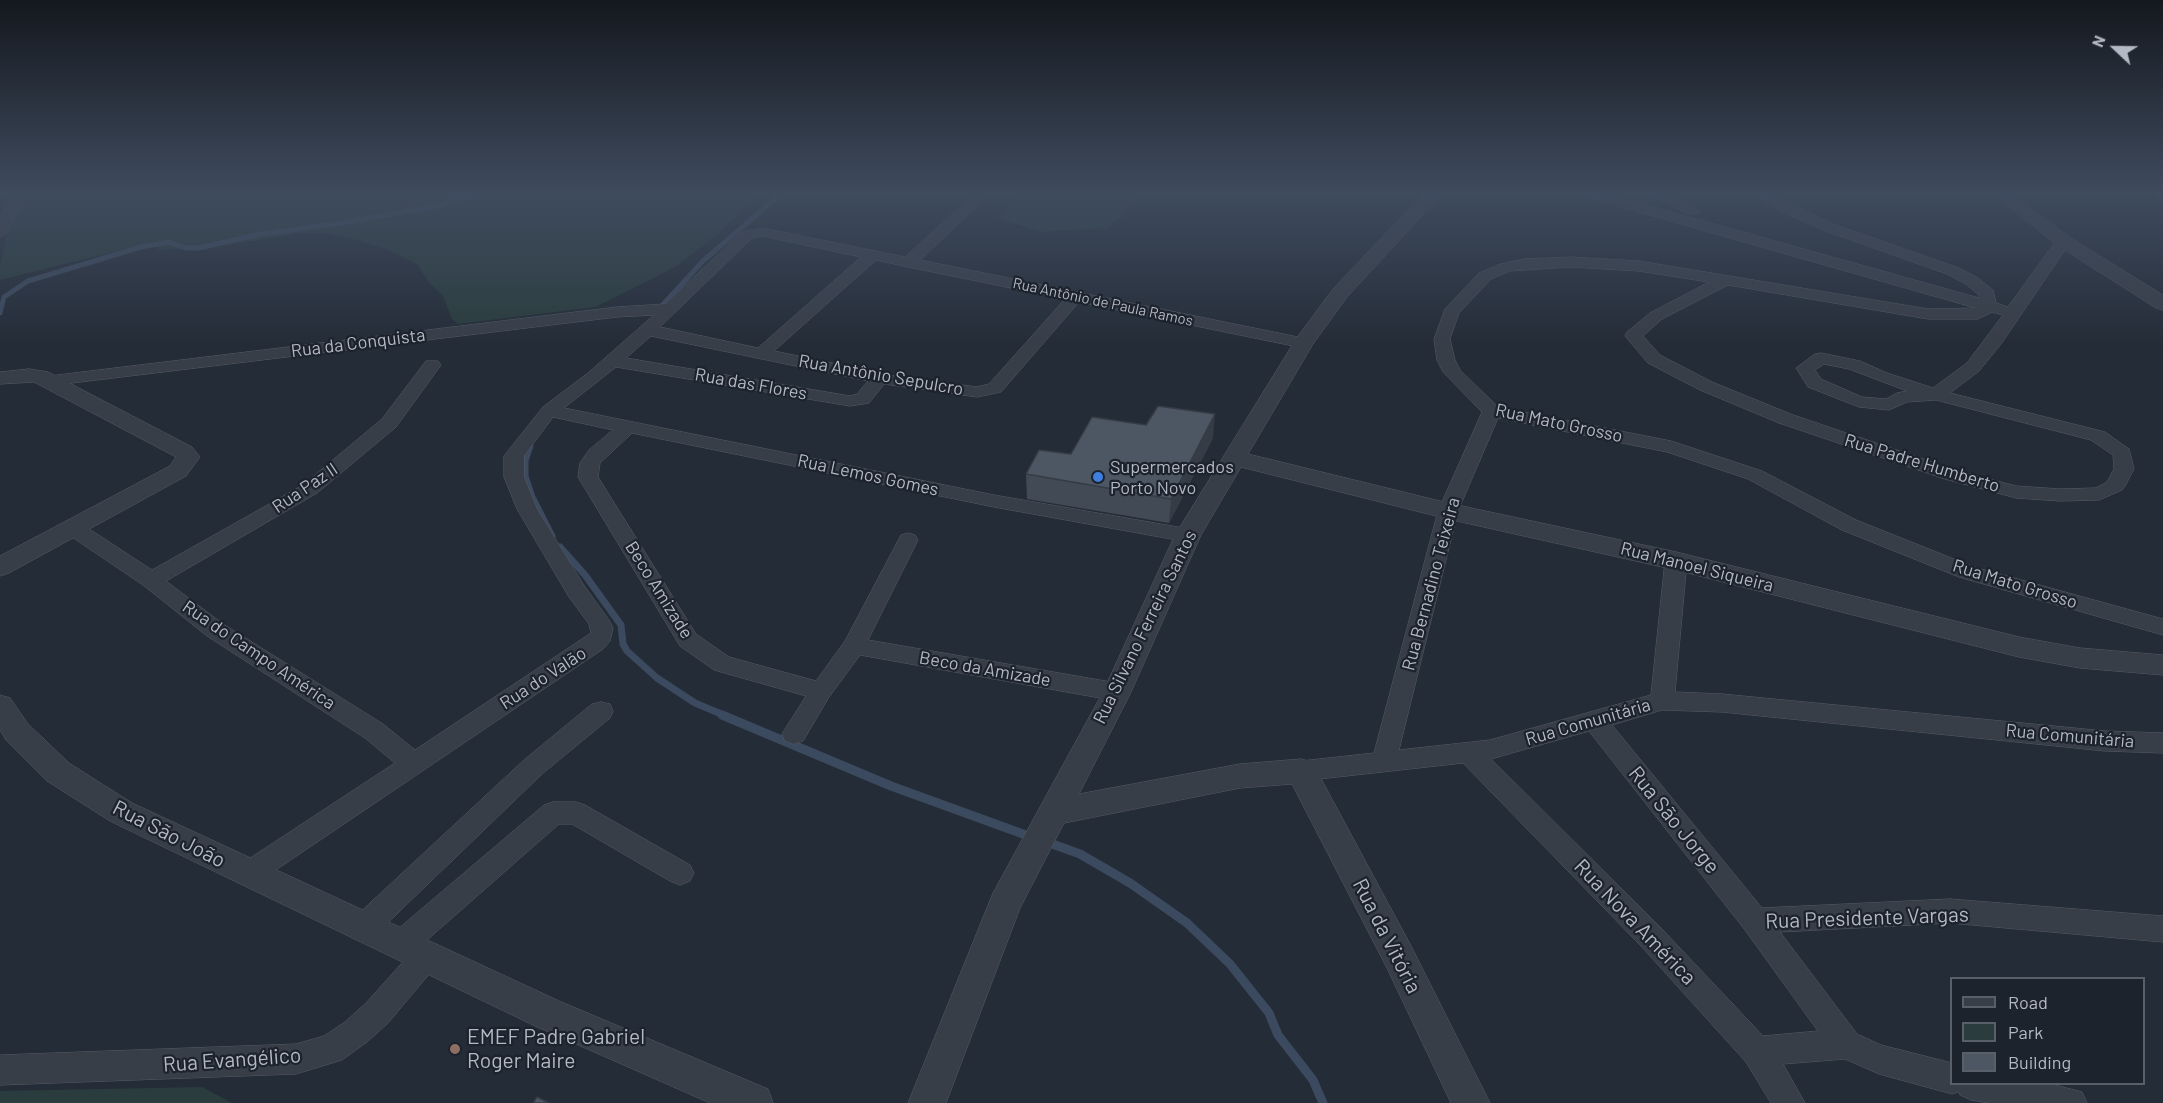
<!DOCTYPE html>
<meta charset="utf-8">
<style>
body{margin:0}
#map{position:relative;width:2163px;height:1103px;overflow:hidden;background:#242c37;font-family:Barlow,sans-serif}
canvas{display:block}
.legend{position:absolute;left:1950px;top:977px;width:195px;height:108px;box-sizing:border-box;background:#1d232d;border:2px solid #595f69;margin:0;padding:8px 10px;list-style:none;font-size:18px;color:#b3b9c4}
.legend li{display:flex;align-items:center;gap:12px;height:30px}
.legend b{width:30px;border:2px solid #595f69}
.north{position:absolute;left:2085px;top:18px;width:60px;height:60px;-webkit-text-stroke:4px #1d232d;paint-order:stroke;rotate:292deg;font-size:16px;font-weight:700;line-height:24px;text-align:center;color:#b3b9c4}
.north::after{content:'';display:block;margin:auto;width:21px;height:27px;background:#b3b9c4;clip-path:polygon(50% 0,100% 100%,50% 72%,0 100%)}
</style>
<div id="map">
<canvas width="2163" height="1103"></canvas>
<ul class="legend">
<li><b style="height:8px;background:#383e48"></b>Road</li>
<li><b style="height:16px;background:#2a3c3d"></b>Park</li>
<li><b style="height:16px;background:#4d5663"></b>Building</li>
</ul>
<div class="north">N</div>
</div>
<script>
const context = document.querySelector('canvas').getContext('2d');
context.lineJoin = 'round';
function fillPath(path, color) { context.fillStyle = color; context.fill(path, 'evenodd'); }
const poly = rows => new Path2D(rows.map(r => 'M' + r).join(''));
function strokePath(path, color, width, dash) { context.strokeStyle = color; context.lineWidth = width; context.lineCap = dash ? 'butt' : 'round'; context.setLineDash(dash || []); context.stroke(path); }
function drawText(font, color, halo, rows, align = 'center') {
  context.font = font + ' Barlow,sans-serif'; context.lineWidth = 4.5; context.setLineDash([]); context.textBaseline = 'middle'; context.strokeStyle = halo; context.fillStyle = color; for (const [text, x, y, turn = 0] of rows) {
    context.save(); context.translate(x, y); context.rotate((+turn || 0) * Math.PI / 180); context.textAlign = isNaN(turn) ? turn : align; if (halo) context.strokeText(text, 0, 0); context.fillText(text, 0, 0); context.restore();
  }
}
fillPath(poly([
 [17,193,771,193,746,208,714,237,677,266,595,307,458,324,452,319,443,296,428,281,417,264,385,249,353,239,323,233,295,234,221,246,167,250,157,249,158,241,0,280,0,264],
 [984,193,1142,193,1134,204,1108,228,1041,232,999,218,1014,199],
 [202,1087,232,1103,0,1103,0,1091]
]), '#2a3c3d');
strokePath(poly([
 [658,310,703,261,782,193],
 [0,313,4,297,28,281,141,247,169,242,185,248,199,248,256,235,348,222,441,205,476,193]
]), '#3c4a5f', 5);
strokePath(poly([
 [530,446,525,461,525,476,532,497,552,536],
 [560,547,585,575,621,625,623,644,627,651,657,678,695,703,726,716]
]), '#3c4a5f', 7);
strokePath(poly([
 [722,715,891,786,1034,838],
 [1044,841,1080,854,1130,883,1187,923,1230,964,1269,1013,1278,1035,1313,1080,1323,1103]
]), '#3c4a5f', 9);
const minor = poly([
 [12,193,26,193,7,233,0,237,0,218,12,193],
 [980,193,986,197,984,200,920,260,1303,338,1309,339,1311,343,1309,347,1303,348,1079,302,1001,392,977,397,884,384,869,403,850,406,616,367,564,408,994,495,1195,530,1198,535,1195,540,1188,542,994,507,632,433,600,463,598,477,696,634,729,657,816,681,845,641,901,535,908,533,915,535,918,540,868,640,1117,683,1125,686,1129,692,1125,698,1117,701,860,655,829,697,803,741,794,744,785,741,782,734,806,696,714,670,680,646,578,477,580,463,589,450,613,430,553,417,524,456,524,477,537,509,585,587,609,620,613,628,610,641,603,649,258,882,248,886,238,882,234,874,238,866,395,763,365,738,207,636,143,585,66,533,63,528,66,523,73,521,80,523,152,570,303,485,382,419,426,361,438,361,441,365,396,427,317,493,166,581,223,624,383,724,415,750,591,633,589,624,569,597,517,509,504,477,504,456,543,407,588,373,654,315,617,317,47,386,41,385,38,381,41,377,617,307,665,304,742,232,762,228,905,257,974,194,980,193],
 [762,236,861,257,758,348,660,327,752,238,762,236],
 [876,260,908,267,1065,299,989,384,977,387,895,376,774,351,876,260],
 [651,336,868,381,857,394,850,396,626,358,651,336],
 [1580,193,1603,193,1979,298,1979,295,1966,284,1947,274,1823,230,1780,211,1751,193,1768,193,1833,224,1959,268,1978,278,1993,290,1996,303,2008,307,2058,238,2068,238,2071,241,2001,344,1979,371,1950,393,2105,432,2129,449,2134,469,2125,486,2122,490,2099,500,2060,501,2016,498,1945,479,1779,423,1700,390,1648,363,1625,336,1627,332,1650,313,1709,282,1639,271,1571,267,1510,271,1491,279,1459,313,1450,339,1455,360,1460,370,1498,407,1671,441,1762,471,1856,520,1974,567,2163,619,2163,635,1959,577,1842,530,1748,479,1667,452,1498,418,1458,511,1399,750,1490,740,1651,695,1665,561,1669,556,1676,554,1683,556,1687,561,1675,692,1722,694,2105,731,2163,733,2163,753,2105,751,1722,712,1662,710,1612,725,1762,908,1950,899,2163,916,2163,942,1950,923,1780,932,1857,1034,1881,1045,1952,1063,1952,1084,2051,1084,2082,1092,2087,1103,1989,1103,1971,1100,1960,1095,1959,1092,1952,1094,1879,1074,1845,1059,1783,1064,1805,1103,1771,1103,1746,1062,1641,946,1463,763,1301,781,1292,778,1288,771,1292,764,1301,761,1374,753,1438,511,1482,412,1443,372,1437,360,1434,339,1445,309,1479,273,1501,264,1524,259,1571,257,1639,261,1928,309,1976,308,1582,196,1580,193],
 [1728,285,1928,319,1978,319,1992,312,2003,315,1967,363,1933,388,1887,373,1860,361,1821,353,1815,354,1796,368,1808,387,1859,407,1889,410,1907,402,1936,400,2091,440,2113,455,2114,469,2107,482,2096,488,2060,489,2016,486,1959,471,1793,415,1712,382,1660,355,1643,336,1662,319,1728,285],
 [1824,364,1849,369,1907,391,1897,393,1886,399,1862,397,1821,379,1815,370,1824,364],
 [1589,731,1745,930,1818,1031,1763,1036,1661,928,1491,759,1589,731],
 [1647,193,1666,193,1700,211,1698,214,1688,214,1647,193],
 [2152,193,2163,193,2163,201,2158,200,2152,193],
 [601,702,610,704,613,711,610,718,542,774,375,935,365,939,355,935,351,926,355,917,524,760,592,704,601,702],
 [553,802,576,802,585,805,690,865,694,873,690,881,680,885,670,881,572,824,559,824,419,947,426,944,436,948,440,957,436,966,388,1023,367,1042,342,1060,296,1074,0,1085,0,1055,296,1044,324,1036,345,1022,366,1003,411,953,401,957,391,953,387,944,391,935,544,805,553,802]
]);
const tertiary = poly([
 [1424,193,1443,193,1347,297,1313,344,1248,454,1448,503,1676,552,2019,637,2080,648,2163,655,2163,675,2080,668,2019,657,1676,570,1448,519,1241,467,1201,535,1131,692,1079,794,1240,764,1301,759,1312,762,1411,946,1490,1103,1451,1103,1387,968,1292,784,1240,788,1064,823,1020,908,946,1103,908,1103,993,893,1103,692,1175,535,1296,339,1333,289,1424,193],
 [1991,193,2011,193,2069,237,2163,295,2163,310,2156,308,2057,245,1991,193],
 [29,369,48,372,192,447,200,457,186,476,9,573,0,576,0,556,170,466,176,457,34,382,0,384,0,372,29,369],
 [0,695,10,698,28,724,69,763,132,803,559,1001,768,1089,773,1103,710,1103,533,1025,110,821,47,781,6,740,0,730,0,695]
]);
strokePath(minor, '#565c66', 1);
strokePath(tertiary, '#565c66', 1);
fillPath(minor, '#383e48');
fillPath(tertiary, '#383e48');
fillPath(poly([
 [1213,438,1169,523,1027,499,1026,474,1071,454]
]), '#424a55');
fillPath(poly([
 [1215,414,1213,438,1169,523,1171,499]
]), '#363c45');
const building = poly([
 [1158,406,1215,414,1171,499,1026,474,1039,450,1071,454,1092,417,1146,425,1158,406],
 [537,1097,549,1103,533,1103,537,1097]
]);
fillPath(building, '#4d5663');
strokePath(building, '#363c45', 1.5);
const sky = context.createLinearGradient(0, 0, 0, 347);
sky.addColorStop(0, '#14181e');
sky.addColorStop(0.56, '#3f4b5e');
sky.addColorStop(1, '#3f4b5e00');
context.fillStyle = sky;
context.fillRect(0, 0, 2163, 347);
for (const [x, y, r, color] of [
 [1098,477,6,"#3f7fe0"],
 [455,1049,6,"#8d6e63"]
]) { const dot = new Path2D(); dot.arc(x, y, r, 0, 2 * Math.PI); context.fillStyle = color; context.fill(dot); strokePath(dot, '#1d232d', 2); }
drawText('15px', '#b3b9c4', '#1d232d', [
 ["Rua Antônio de Paula Ramos",1103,302,12]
]);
drawText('18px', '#b3b9c4', '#1d232d', [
 ["Rua da Conquista",358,343,-7],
 ["Rua Antônio Sepulcro",881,375,10],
 ["Rua das Flores",751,384,10],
 ["Rua Mato Grosso",1559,423,12],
 ["Rua Padre Humberto",1922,463,17],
 ["Rua Lemos Gomes",868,475,12],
 ["Rua Paz II",305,488,-34],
 ["Rua Manoel Siqueira",1697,567,14],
 ["Rua Bernadino Teixeira",1431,584,-75],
 ["Rua Mato Grosso",2015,584,17],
 ["Beco Amizade",659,590,58],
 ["Rua Silvano Ferreira Santos",1145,627,-64],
 ["Rua do Campo América",259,655,34],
 ["Beco da Amizade",985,669,10],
 ["Rua do Valão",543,678,-33],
 ["Rua Comunitária",1588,722,-16],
 ["Rua Comunitária",2070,736,5]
]);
drawText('18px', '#b3b9c4', '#1d232d', [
 ["Supermercados",1110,467],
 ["Porto Novo",1110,488]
], 'left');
drawText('21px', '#b3b9c4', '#1d232d', [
 ["Rua São Jorge",1674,820,51],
 ["Rua São João",169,834,27],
 ["Rua Presidente Vargas",1867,918,-2],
 ["Rua Nova América",1635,922,46],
 ["Rua da Vitória",1387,936,63],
 ["Rua Evangélico",232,1060,-4]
]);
drawText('21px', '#b3b9c4', '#1d232d', [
 ["EMEF Padre Gabriel",467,1037],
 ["Roger Maire",467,1061]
], 'left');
</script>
